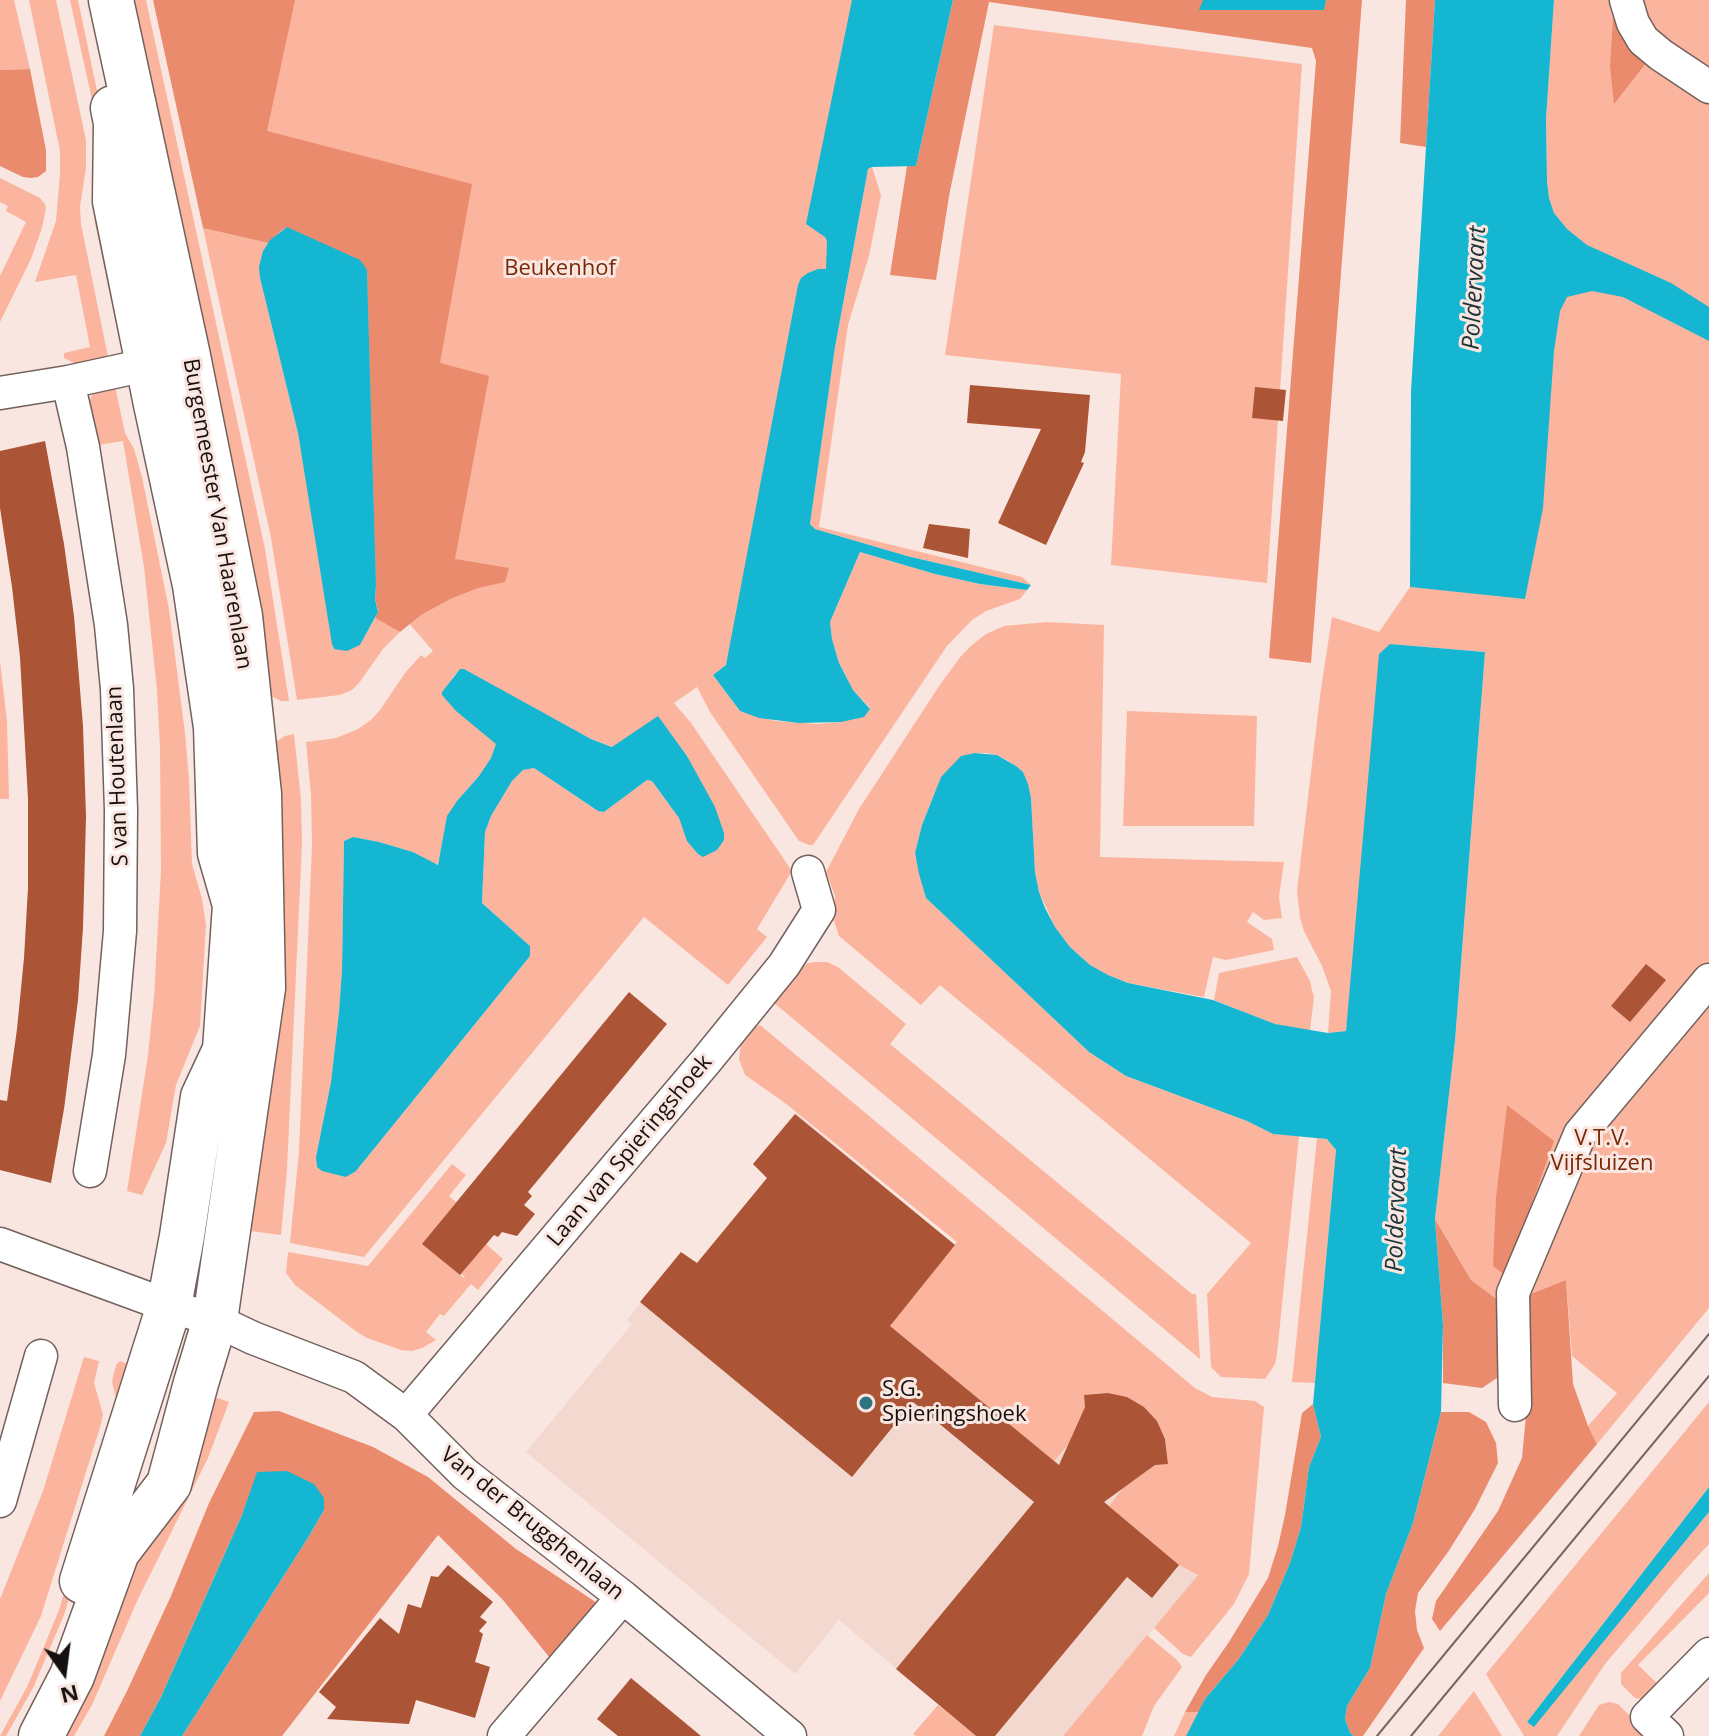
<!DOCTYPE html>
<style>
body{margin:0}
#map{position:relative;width:1709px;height:1736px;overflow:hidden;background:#fae6e0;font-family:"Open Sans",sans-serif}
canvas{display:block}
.north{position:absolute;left:24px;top:1632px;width:80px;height:80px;-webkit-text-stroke:6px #fae6e0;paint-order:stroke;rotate:166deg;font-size:22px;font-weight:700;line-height:32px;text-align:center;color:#16100e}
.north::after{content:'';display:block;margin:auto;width:28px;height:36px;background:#16100e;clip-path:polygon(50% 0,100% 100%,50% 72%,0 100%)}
</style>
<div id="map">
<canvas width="1709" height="1736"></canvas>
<div class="north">N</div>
</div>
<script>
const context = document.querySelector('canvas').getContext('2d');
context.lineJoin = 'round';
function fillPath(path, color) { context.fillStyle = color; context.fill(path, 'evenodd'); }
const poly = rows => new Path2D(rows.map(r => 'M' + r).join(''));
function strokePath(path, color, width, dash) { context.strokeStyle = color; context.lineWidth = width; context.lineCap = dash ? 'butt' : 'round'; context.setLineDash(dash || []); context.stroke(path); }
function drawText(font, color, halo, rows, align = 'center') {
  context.font = font + ' "Open Sans",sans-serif'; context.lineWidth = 6; context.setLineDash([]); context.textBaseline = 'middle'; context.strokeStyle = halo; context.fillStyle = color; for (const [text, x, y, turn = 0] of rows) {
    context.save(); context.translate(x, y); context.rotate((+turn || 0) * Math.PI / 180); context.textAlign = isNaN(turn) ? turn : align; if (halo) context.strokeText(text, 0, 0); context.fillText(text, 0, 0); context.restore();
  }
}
fillPath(poly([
 [796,1113,954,1244,957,1242,1220,1448,1199,1575,1063,1736,976,1736,839,1620,795,1674,526,1452,632,1324,627,1320,681,1252,695,1265,769,1176,753,1164]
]), '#f3d8cf');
fillPath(poly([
 [0,0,14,0,30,69,0,70],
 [29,0,56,0,86,140,86,167,80,207,81,224,108,357,76,364,64,358,64,353,90,347,76,275,35,282,56,221,60,174,60,151],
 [70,0,78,0,108,143,124,348,121,347,95,223,94,210,100,136],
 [120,0,146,0,265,549,289,701,281,701,269,695],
 [171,0,889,0,758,640,713,675,740,711,759,717,776,721,818,724,841,722,870,708,853,690,839,663,832,639,830,622,860,552,935,574,980,584,1027,590,1020,599,986,611,972,620,947,646,813,845,809,845,799,841,710,712,697,687,674,703,691,723,792,871,757,929,767,937,728,985,644,917,364,1257,290,1243,299,1151,312,845,311,795,306,742,336,738,358,729,371,720,380,710,405,673,421,655,425,658,433,651,376,585,270,240],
 [460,669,591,739,613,747,658,717,687,756,697,777,683,828,679,818,652,781,647,780,604,812,598,811,534,768,523,770,512,781,491,816,485,832,482,903,530,946,530,956,356,1171,316,1157,331,1082,339,1012,342,970,344,841,353,837,379,842,413,852,437,865,457,801,479,776,491,758,497,744,452,678],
 [1554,0,1709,0,1709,1308,1597,1444,1588,1426,1617,1393,1572,1356,1566,1280,1484,1311,1485,1292,1471,1280,1435,1219,1455,1041,1485,652,1390,644,1346,1031,1328,1033,1331,991,1322,966,1304,931,1300,918,1297,891,1320,696,1332,617,1379,632,1410,587,1525,598,1536,539,1554,213,1549,198,1547,181,1546,119],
 [994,25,1302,64,1267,583,1111,565,1121,374,945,355],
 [872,167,881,195,869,256,848,325,819,527,1022,577,1031,585,907,556,815,529,810,524,835,347,868,169],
 [0,178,40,198,45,204,46,208,42,228,31,259,0,322,0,276,26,222,6,211,8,206,0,202],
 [203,228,268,243,263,251,260,278,298,433,334,649,360,645,375,618,400,632,383,649,359,683,352,690,340,695,297,700,271,538],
 [115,386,125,433,134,449,142,477,169,609,185,733,189,779,192,864,202,899,206,925,200,1026,176,1085,166,1143,142,1195,127,1191,148,1055,154,997,161,870,160,748,157,690,144,567,123,441,99,445,96,443,89,402,93,393],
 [1047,622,1104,625,1100,857,1284,862,1279,897,1282,918,1264,920,1253,912,1247,922,1272,939,1274,950,1226,960,1213,957,1204,997,1128,983,1108,975,1090,965,1070,947,1055,927,1039,892,1035,872,1031,798,1023,772,1007,760,997,755,986,753,975,753,941,777,922,825,915,854,926,898,1089,1052,1126,1076,1247,1121,1273,1134,1299,1136,1277,1354,1275,1364,1265,1379,1221,1377,1211,1367,1207,1294,1251,1243,940,985,921,1005,839,936,833,918,835,896,826,872,859,809,939,686,961,656,972,645,986,634,1004,626],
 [0,661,7,721,9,799,0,799],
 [1127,711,1257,716,1254,826,1123,826],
 [294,734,301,800,302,843,287,1170,281,1235,236,1229,271,750,277,741,285,736],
 [1297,957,1310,981,1312,990,1314,997,1310,1031,1274,1024,1214,1000,1219,973],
 [815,962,827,962,838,967,906,1024,890,1044,1192,1294,1196,1294,1200,1359,773,1002,801,968,808,963],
 [760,1025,1195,1388,1212,1397,1255,1401,1264,1407,1249,1574,1234,1604,1191,1657,1183,1654,1154,1628,1198,1575,1179,1565,1109,1506,1128,1482,1130,1483,1158,1463,1159,1465,1168,1463,1165,1439,1157,1421,1144,1407,1127,1397,1108,1393,1085,1395,1087,1404,1072,1436,1074,1438,1054,1461,874,1313,915,1295,957,1242,785,1103,745,1075,739,1059,741,1044,750,1029],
 [1317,1138,1327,1139,1336,1150,1315,1383,1292,1382],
 [452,1164,466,1175,449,1196,456,1202,423,1244,464,1278,465,1277,461,1274,486,1244,503,1259,478,1290,471,1284,444,1316,440,1314,426,1332,436,1340,422,1348,412,1351,401,1350,367,1338,357,1332,295,1285,286,1273,288,1252,368,1266],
 [84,1357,99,1361,94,1383,103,1414,101,1424,41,1616,0,1701,0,1599,43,1491],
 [120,1361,142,1369,64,1615,33,1688,6,1736,0,1736,28,1685,59,1610,119,1414,112,1381,116,1365],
 [206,1394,229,1402,208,1458,138,1599,92,1705,74,1736,55,1736],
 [1709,1402,1709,1487,1527,1722,1534,1726,1709,1512,1709,1544,1684,1571,1605,1664,1557,1736,1524,1736,1486,1674],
 [1709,1573,1709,1593,1638,1665,1660,1686,1644,1699,1635,1698,1621,1684,1621,1673],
 [1147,1635,1177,1660,1182,1667,1154,1706,1142,1736,1063,1736],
 [1474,1691,1502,1736,1438,1736],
 [1609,1702,1618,1704,1650,1736,1579,1736,1599,1705],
 [938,1705,976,1736,916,1736,913,1734],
 [1185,1712,1199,1712,1186,1736,1174,1736]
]), '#fbb59e');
fillPath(poly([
 [153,0,295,0,267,131,472,184,440,363,489,376,455,559,509,568,505,582,478,588,450,599,421,615,400,632,375,618,378,611,375,599,376,585,367,270,287,227,280,231,268,243,203,228],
 [953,0,1221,0,1323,10,1326,0,1362,0,1311,663,1269,658,1316,61,1312,48,989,2,949,196,936,280,890,275,907,166,916,166],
 [1406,0,1435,0,1426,147,1400,143],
 [1614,2,1650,58,1614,104,1610,66],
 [30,69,46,150,46,171,38,177,31,178,23,177,0,166,0,70],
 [1507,1105,1554,1141,1506,1276,1493,1266,1496,1198],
 [1435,1219,1471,1280,1504,1305,1507,1363,1497,1378,1482,1388,1443,1383,1443,1325],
 [1566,1280,1573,1384,1588,1426,1597,1444,1440,1631,1432,1619,1436,1601,1498,1511,1522,1458,1527,1405,1525,1296],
 [1313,1404,1321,1437,1309,1467,1301,1527,1290,1563,1268,1615,1238,1660,1205,1699,1199,1712,1185,1712,1206,1675,1229,1642,1268,1578,1278,1546,1285,1515,1302,1413],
 [279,1411,373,1447,428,1477,516,1549,600,1605,550,1658,503,1600,438,1535,282,1736,182,1736,309,1536,324,1510,258,1472,242,1515,161,1697,140,1736,104,1736,127,1691,171,1596,209,1503,254,1412],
 [1441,1412,1469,1412,1486,1422,1496,1443,1498,1463,1475,1509,1448,1552,1418,1593,1415,1611,1417,1630,1424,1648,1363,1736,1354,1736,1350,1733,1345,1719,1347,1706,1370,1668,1386,1594,1413,1523]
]), '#e98b6c');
fillPath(poly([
 [852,0,953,0,916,166,872,167,868,169,835,347,810,524,815,529,907,556,1031,585,1027,590,980,584,935,574,860,552,830,622,832,639,839,663,853,690,870,709,864,717,841,722,799,723,759,718,740,711,713,675,726,665,798,285,801,278,808,273,818,269,826,269,827,241,825,237,806,224],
 [1203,0,1326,0,1324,10,1199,10],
 [1435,0,1554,0,1546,119,1547,181,1549,198,1554,213,1567,229,1587,245,1671,283,1709,307,1709,341,1623,297,1592,291,1567,297,1560,311,1554,351,1543,508,1525,599,1410,587,1411,391],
 [287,227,360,260,367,270,376,585,375,599,378,612,360,645,347,651,334,649,332,644,298,433,260,278,259,267,263,251,270,240],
 [1390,644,1485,652,1455,1041,1435,1219,1443,1325,1441,1412,1413,1523,1386,1594,1370,1668,1347,1706,1345,1719,1350,1733,1354,1736,1186,1736,1205,1699,1238,1660,1268,1615,1290,1563,1301,1527,1309,1467,1321,1437,1313,1404,1336,1150,1327,1139,1273,1134,1247,1121,1126,1076,1089,1052,926,898,919,874,915,853,922,825,941,777,961,756,975,753,997,755,1016,766,1023,772,1028,784,1031,798,1035,872,1039,892,1045,908,1055,927,1070,947,1090,965,1108,975,1128,983,1213,1000,1275,1024,1328,1033,1346,1031,1379,654],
 [460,669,464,669,591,739,612,747,658,716,687,756,715,807,724,833,724,840,717,850,703,857,698,854,687,841,679,818,652,781,647,780,604,812,598,811,534,768,523,770,512,781,491,816,485,832,482,903,530,946,530,956,356,1171,346,1177,322,1171,317,1167,316,1157,331,1082,339,1012,342,970,344,841,353,837,379,842,413,852,438,865,447,816,457,801,479,776,491,758,496,744,456,711,442,695,442,692],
 [287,1471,314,1484,324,1498,324,1510,309,1536,182,1736,140,1736,161,1697,242,1515,257,1472],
 [1709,1487,1709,1512,1534,1727,1527,1722]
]), '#15b6d2');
fillPath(poly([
 [970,385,1090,395,1085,452,1081,462,1084,463,1046,545,998,523,1041,429,967,423],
 [1255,387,1286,390,1283,421,1252,418],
 [45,441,64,544,74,616,83,726,86,817,83,928,78,1000,64,1109,51,1183,0,1170,0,1100,7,1101,17,1029,24,958,28,888,28,799,20,657,12,587,0,508,0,451],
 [929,524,970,529,968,558,923,548],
 [1646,964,1666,980,1630,1022,1611,1006],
 [629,992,667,1024,528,1192,532,1196,524,1205,535,1214,517,1236,502,1232,498,1237,494,1235,460,1275,422,1244],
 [795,1114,955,1245,890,1326,1059,1465,1085,1407,1084,1395,1108,1393,1127,1397,1144,1407,1157,1421,1165,1439,1168,1464,1155,1465,1104,1502,1179,1565,1152,1598,1127,1577,995,1736,976,1736,896,1669,1034,1502,913,1402,852,1477,640,1302,681,1252,697,1263,767,1178,753,1164],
 [448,1565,493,1602,480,1617,487,1622,479,1631,483,1634,475,1662,490,1667,475,1718,416,1700,409,1724,327,1719,336,1707,319,1692,380,1618,399,1634,408,1604,421,1608,431,1576,438,1577],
 [631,1678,701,1736,618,1736,597,1719]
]), '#ab5436');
const street = poly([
 [1626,0,1633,23,1643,40,1661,55,1709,87],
 [68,382,83,447,111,625,117,689,121,810,120,931,109,1055,90,1171],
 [0,393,68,382,169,360],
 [0,1244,169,1306,215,1320,253,1338,354,1377,406,1415,465,1474,623,1597,790,1736],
 [1515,1405,1513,1293,1580,1134,1709,980],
 [406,1415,706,1061,784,965,819,910,808,872],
 [0,1501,41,1356],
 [504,1736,623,1597],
 [1667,1736,1647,1717,1709,1654]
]);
const secondary = poly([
 [82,1581,169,1306,182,1236,203,1097,225,1050,235,905,220,853,216,727,195,585,156,404,115,201,116,123,113,108],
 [41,1736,72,1676,117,1552,169,1484,196,1383,215,1320,263,988,259,794,240,616,188,356,111,0]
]);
strokePath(street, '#72615c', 35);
strokePath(secondary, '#72615c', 47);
strokePath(street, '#fff', 32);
strokePath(secondary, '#fff', 44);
strokePath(poly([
 [1377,1736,1709,1334],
 [1411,1736,1709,1376]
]), '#726662', 2);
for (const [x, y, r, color] of [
 [866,1403,8,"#2f7483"]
]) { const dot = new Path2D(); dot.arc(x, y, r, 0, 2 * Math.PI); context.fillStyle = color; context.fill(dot); strokePath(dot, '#fae6e0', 3); }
drawText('22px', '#7a2705', '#fae6e0', [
 ["Beukenhof",560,269],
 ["V.T.V.",1602,1139],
 ["Vijfsluizen",1602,1164]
]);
drawText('22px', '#16100e', '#fae6e0', [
 ["Burgemeester Van Haarenlaan",217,514,80],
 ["S van Houtenlaan",118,776,-92],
 ["Laan van Spieringshoek",630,1151,-50],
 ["Van der Brugghenlaan",532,1524,39]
]);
drawText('22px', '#16100e', '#fae6e0', [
 ["S.G.",882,1390],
 ["Spieringshoek",882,1415]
], 'left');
drawText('italic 24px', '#1c3338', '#fae6e0', [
 ["Poldervaart",1475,288,-87],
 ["Poldervaart",1397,1210,-88]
]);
</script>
